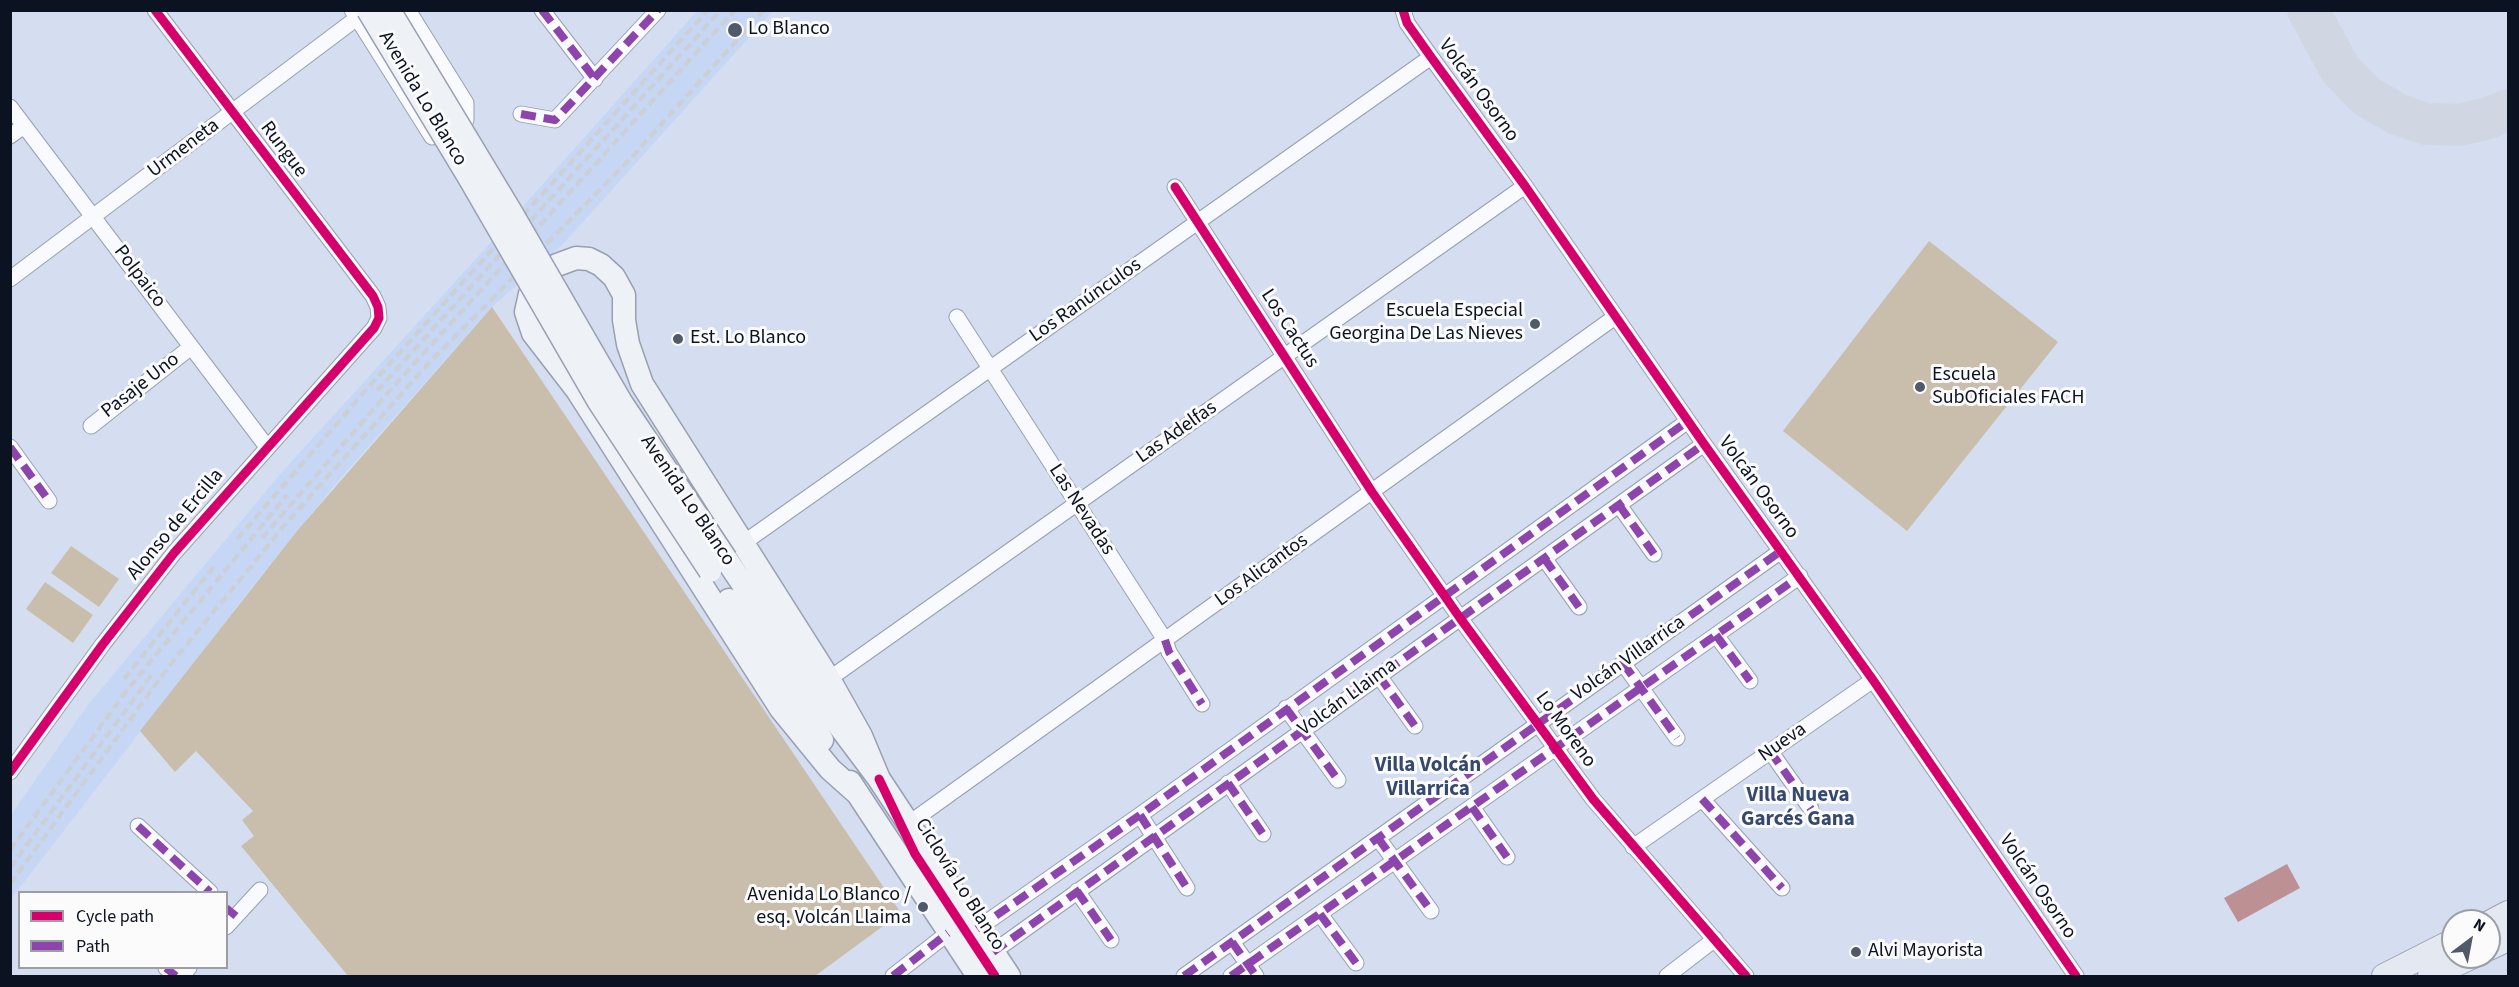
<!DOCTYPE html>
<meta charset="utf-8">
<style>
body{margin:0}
#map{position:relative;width:2519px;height:987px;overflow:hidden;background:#d4def0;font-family:"Source Sans 3",sans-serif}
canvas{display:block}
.frame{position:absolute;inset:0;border:12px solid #0b1322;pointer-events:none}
.legend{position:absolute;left:18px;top:891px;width:210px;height:78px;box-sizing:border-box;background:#fbfbfb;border:2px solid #9b9ea4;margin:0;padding:8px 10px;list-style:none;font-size:18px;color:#0b1322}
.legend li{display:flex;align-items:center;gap:12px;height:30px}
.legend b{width:30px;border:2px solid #9b9ea4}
.north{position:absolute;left:2441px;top:909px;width:60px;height:60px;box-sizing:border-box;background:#fbfbfb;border:2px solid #9b9ea4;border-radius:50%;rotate:32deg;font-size:16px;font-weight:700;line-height:24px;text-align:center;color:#0b1322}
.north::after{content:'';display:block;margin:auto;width:21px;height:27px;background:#515a6a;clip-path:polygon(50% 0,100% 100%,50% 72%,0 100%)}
</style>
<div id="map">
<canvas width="2519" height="987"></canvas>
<div class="frame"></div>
<ul class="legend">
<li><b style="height:8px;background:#d6006c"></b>Cycle path</li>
<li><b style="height:8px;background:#8e44ad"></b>Path</li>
</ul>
<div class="north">N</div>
</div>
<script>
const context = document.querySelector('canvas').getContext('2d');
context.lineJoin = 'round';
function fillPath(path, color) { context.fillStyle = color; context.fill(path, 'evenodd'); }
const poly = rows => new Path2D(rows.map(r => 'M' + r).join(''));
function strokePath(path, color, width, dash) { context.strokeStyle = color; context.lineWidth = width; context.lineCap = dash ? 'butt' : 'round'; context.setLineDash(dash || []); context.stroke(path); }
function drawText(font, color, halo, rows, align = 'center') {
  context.font = font + ' "Source Sans 3",sans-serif'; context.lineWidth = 6; context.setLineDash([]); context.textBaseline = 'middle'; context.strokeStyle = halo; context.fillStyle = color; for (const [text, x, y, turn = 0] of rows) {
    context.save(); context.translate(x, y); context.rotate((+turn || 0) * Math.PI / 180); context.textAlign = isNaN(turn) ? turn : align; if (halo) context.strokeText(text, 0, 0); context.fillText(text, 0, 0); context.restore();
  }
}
fillPath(poly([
 [697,11,773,11,565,242,492,307,339,480,256,582,11,899,11,815,87,706,282,472,492,241]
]), '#c6d7f5');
fillPath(poly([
 [1929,241,2058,342,1907,531,1783,431],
 [492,307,901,913,815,976,348,976,241,846,254,836,242,820,253,811,196,751,175,772,140,731,297,531],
 [71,546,119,579,99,607,51,573],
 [45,582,93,615,73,643,26,609]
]), '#c9beab');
fillPath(poly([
 [2287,864,2300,888,2238,922,2224,898]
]), '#bd9094');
strokePath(poly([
 [2308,10,2340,69,2366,96,2397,114,2426,124,2459,125,2489,118,2508,110]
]), '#d0d7e3', 42);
const minor = poly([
 [352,10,432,137],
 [408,10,466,103,466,120,458,132],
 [542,10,595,79],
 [1403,10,1407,23,1431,57,1525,186,1704,444,1873,680,2076,976],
 [10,107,267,447],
 [521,114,555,120,658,10],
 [10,136,24,126],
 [1175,187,1372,492,1460,618,1593,799,1746,976],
 [10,279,357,18],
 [957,317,1165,640,1169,652,1202,704],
 [91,426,191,347],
 [10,447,49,501],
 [1619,505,1654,554],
 [742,544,1431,57],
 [1544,558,1579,607],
 [1716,635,1750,681],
 [1623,663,1677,738],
 [1379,676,1415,726],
 [829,679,1525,186],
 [1286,708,1338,780],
 [1770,751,1811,809],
 [10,772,103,644,174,553,374,328,379,318,378,307,373,296,155,10],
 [1228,783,1263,834],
 [1702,799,1782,888],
 [1472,807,1507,857],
 [1140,815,1187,888],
 [908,824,1615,317],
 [138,826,210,892],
 [1378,838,1431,911],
 [1633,847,1873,680],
 [1077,891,1111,940],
 [1320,914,1356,963],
 [226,927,260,890],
 [977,929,1140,815,1688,421],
 [1232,942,1256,976],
 [993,952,1704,444],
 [166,968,176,976],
 [181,976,189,968],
 [893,976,948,933],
 [1184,976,1781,551],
 [1231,976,1800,576],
 [1667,976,1715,939]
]);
const secondary = poly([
 [726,559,831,715,879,779,1009,976],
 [729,600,822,740],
 [850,782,978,976],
 [858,794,830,769,781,709,577,390,533,333,526,312,530,294,539,279,557,265,576,258,589,259,601,265,614,277,624,295,624,320,628,344,642,384,829,679,861,736,879,779]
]);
const primary = poly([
 [2489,923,2508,913],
 [2489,948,2508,939],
 [2384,976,2453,941],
 [2430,976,2471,957]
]);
strokePath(minor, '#98a0b0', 17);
strokePath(secondary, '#98a0b0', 25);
strokePath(primary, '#99a3b6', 26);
strokePath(minor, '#f9fafd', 15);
strokePath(secondary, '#eef1f6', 22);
strokePath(primary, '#e3e8f1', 24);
strokePath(poly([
 [377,391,721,10],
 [262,538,384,397,735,10],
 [237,539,366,390,708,10],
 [124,679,216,564],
 [10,850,128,689,287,495],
 [10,868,153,673],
 [10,884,170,665,289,520,428,364,631,158,764,10]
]), '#ccd0d6', 4.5, [9, 4.5]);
const secondaryBridge = poly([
 [368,10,470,179,599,402,710,571],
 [389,10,511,212,621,402,726,559]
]);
strokePath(secondaryBridge, '#98a0b0', 25, []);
strokePath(secondaryBridge, '#eef1f6', 22);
strokePath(poly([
 [542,10,595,79],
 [521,114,555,120,658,10],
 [10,447,49,501],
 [1619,505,1654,554],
 [1544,558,1579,607],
 [1716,635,1750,681],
 [1165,640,1169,652,1202,704],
 [1623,663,1677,738],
 [1379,676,1415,726],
 [1286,708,1338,780],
 [1770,751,1811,809],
 [1228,783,1263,834],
 [1702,799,1782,888],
 [1472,807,1507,857],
 [1140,815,1187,888],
 [138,826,210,892],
 [1378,838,1431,911],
 [1077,891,1111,940],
 [226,908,236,916],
 [1320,914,1356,963],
 [977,929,1140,815,1688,421],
 [1232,942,1256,976],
 [993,952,1704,444],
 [166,968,176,976],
 [893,976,948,933],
 [1184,976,1781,551],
 [1231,976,1800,576]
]), '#8e44ad', 8, [15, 8]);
strokePath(poly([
 [1403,10,1407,23,1431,57,1525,186,1704,444,1873,680,2076,976],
 [1175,187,1372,492,1460,618,1593,799,1746,976],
 [10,772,103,644,174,553,374,328,379,318,378,307,373,296,155,10],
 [879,779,915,854,995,976]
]), '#d6006c', 9);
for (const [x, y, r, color] of [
 [735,30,8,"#515a6a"],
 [1535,324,6,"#515a6a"],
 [678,339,6,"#515a6a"],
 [1920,387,6,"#515a6a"],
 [923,907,6,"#515a6a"],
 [1856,952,6,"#515a6a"]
]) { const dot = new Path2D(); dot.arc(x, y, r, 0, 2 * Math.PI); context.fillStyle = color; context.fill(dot); strokePath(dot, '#fbfbfb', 2); }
drawText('20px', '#0b1322', '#fbfbfb', [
 ["Lo Blanco",748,30],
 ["Escuela Especial",1523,312,"right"],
 ["Georgina De Las Nieves",1523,335,"right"],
 ["Est. Lo Blanco",690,339],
 ["Escuela",1932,376],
 ["SubOficiales FACH",1932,399],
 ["Avenida Lo Blanco /",911,896,"right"],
 ["esq. Volcán Llaima",911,919,"right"],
 ["Alvi Mayorista",1868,952]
], 'left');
drawText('20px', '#0b1322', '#fbfbfb', [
 ["Volcán Osorno",1478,91,54],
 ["Avenida Lo Blanco",422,99,59],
 ["Urmeneta",184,149,-37],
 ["Rungue",283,150,53],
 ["Polpaico",139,277,53],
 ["Los Ranúnculos",1086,301,-35],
 ["Los Cactus",1289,329,57],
 ["Pasaje Uno",141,386,-38],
 ["Las Adelfas",1177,433,-35],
 ["Volcán Osorno",1758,488,54],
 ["Avenida Lo Blanco",687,501,56],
 ["Las Nevadas",1081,510,57],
 ["Alonso de Ercilla",176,525,-50],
 ["Los Alicantos",1262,571,-36],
 ["Volcán Villarrica",1629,659,-35],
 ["Volcán Llaima",1348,698,-36],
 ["Lo Moreno",1565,730,54],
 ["Nueva",1783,743,-35],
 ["Ciclovía Lo Blanco",959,885,58],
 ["Volcán Osorno",2037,887,56]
]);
drawText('bold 21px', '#35496c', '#fbfbfb', [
 ["Villa Volcán",1428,766],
 ["Villarrica",1428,790],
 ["Villa Nueva",1798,796],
 ["Garcés Gana",1798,820]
]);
</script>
